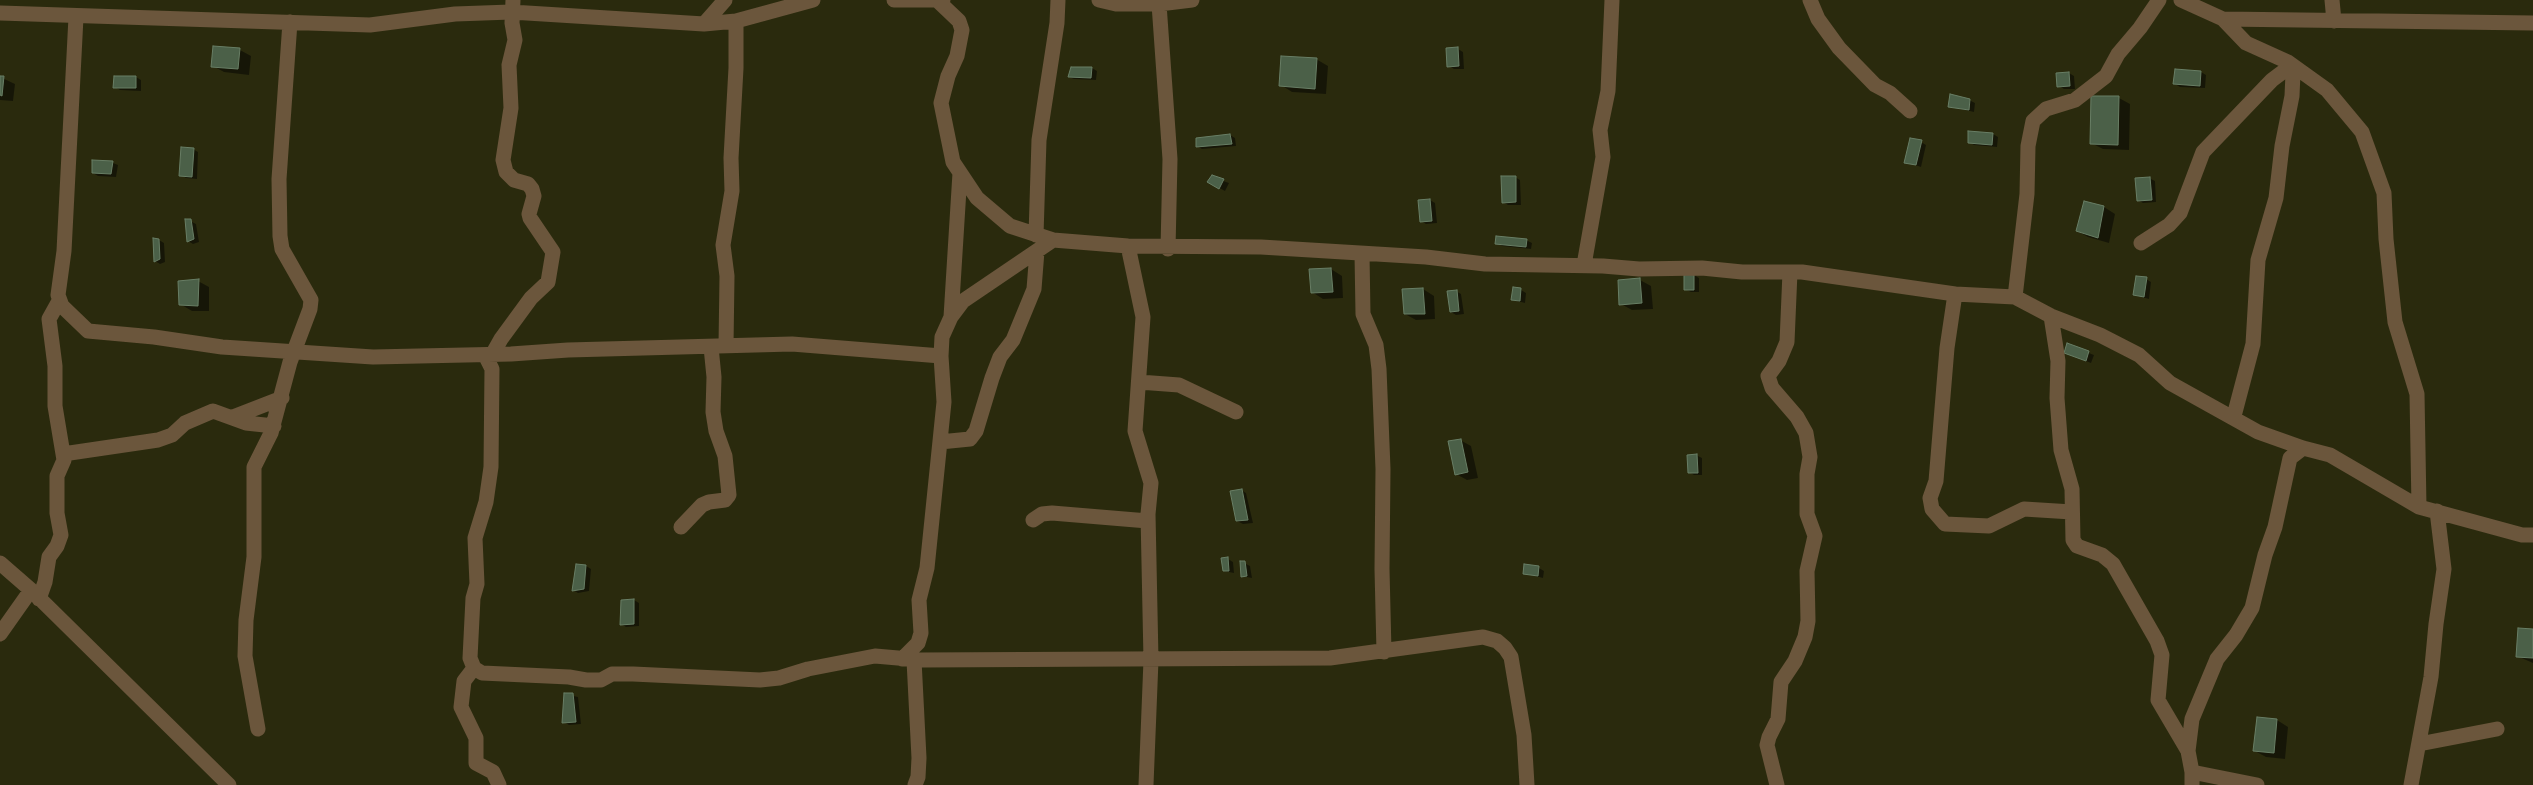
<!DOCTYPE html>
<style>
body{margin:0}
canvas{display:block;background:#2a2a0d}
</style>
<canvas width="2533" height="785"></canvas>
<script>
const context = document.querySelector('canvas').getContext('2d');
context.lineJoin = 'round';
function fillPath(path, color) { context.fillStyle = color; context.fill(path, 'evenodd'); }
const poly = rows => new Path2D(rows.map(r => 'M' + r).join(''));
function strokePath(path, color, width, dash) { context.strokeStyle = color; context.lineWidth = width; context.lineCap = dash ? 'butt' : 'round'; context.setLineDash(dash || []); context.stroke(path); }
fillPath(poly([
 [214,47,240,50,251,56,249,75,224,72,213,66],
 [1458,49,1463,52,1464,69,1454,69,1449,66],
 [1316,59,1328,66,1326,94,1292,92,1281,85],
 [1071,68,1092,68,1097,71,1096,80,1074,79,1069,77],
 [2201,72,2206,75,2205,88,2180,87,2175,84],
 [2069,73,2074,76,2075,89,2064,89,2059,86],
 [0,77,15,84,13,101,0,100],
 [115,77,136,77,141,80,141,91,120,90,115,87],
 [2119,98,2130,104,2129,150,2103,149,2091,143],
 [1969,100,1975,103,1974,112,1949,106],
 [1993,134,1998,137,1997,147,1974,145,1969,142],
 [1230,135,1235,138,1236,146,1202,149,1197,146],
 [1921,142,1926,145,1921,167,1906,162],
 [193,149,198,152,197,179,186,178,181,175],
 [94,161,113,163,118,165,116,177,98,176,93,173],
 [1212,177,1229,183,1225,191,1208,182],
 [1515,177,1520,180,1521,205,1508,205,1503,202],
 [2149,178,2155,181,2156,202,2143,203,2138,200],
 [1430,200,1435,203,1437,223,1426,224,1421,221],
 [2104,207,2115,214,2109,243,2088,237,2077,231],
 [190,221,196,224,199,242,193,244,188,241],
 [159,240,164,243,165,262,160,264,155,261],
 [1526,240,1532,243,1531,249,1502,246,1497,243],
 [1331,269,1342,276,1343,298,1323,299,1312,292],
 [1694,275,1699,278,1699,292,1691,292,1685,289],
 [2146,279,2151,282,2149,299,2134,295],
 [1640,280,1651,286,1653,309,1632,310,1621,304],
 [198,281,209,287,209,311,192,311,180,304],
 [1423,289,1434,296,1435,319,1416,320,1405,314],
 [1521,290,1526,293,1525,303,1513,300],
 [1456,291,1461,294,1464,314,1456,315,1451,312],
 [2068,345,2094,355,2091,363,2071,355],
 [1460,440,1471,446,1478,478,1467,480,1456,474],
 [1696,455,1702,458,1702,475,1694,475,1689,472],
 [1241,490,1246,493,1253,523,1243,524,1237,521],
 [1228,559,1233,562,1234,573,1224,571],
 [1244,563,1250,566,1252,578,1242,576],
 [586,566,591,569,589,591,578,593,573,590],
 [1539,568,1544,571,1543,578,1524,573],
 [634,600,639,603,639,626,626,627,621,624,622,601],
 [2533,630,2533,663,2517,656],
 [565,694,578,697,581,724,569,725,564,722],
 [2277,720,2288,727,2285,759,2266,757,2255,751]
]), '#0007');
const building = poly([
 [213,46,240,48,238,69,211,67,213,46],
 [1458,47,1459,66,1447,67,1446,48,1458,47],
 [1281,56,1317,58,1315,89,1279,86,1281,56],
 [1071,67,1092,67,1091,78,1068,77,1071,67],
 [2175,69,2201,71,2200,86,2173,84,2175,69],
 [2069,72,2070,86,2057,87,2056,73,2069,72],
 [0,76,4,76,2,96,0,95,0,76],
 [114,76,136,76,136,88,113,88,114,76],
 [1950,94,1970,99,1969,110,1948,107,1950,94],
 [2091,96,2119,96,2118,145,2090,144,2091,96],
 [1968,131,1993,133,1992,145,1968,143,1968,131],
 [1230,134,1232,144,1196,147,1196,138,1230,134],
 [1910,138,1922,140,1916,165,1904,163,1910,138],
 [181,147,194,148,192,177,179,176,181,147],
 [92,160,113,161,111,174,92,173,92,160],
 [1212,175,1224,179,1219,189,1207,182,1212,175],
 [1501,176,1516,176,1516,202,1502,203,1501,176],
 [2150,177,2152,200,2137,201,2135,178,2150,177],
 [1430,199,1432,221,1420,222,1418,200,1430,199],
 [2084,201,2104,206,2098,238,2076,231,2084,201],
 [185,219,191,219,194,239,187,242,185,219],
 [1496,236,1527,239,1526,247,1495,244,1496,236],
 [153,238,159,239,160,259,154,262,153,238],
 [1331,268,1333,292,1311,293,1309,269,1331,268],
 [1684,274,1694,274,1694,290,1684,290,1684,274],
 [2136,276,2147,277,2144,297,2133,295,2136,276],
 [1640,278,1642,303,1619,305,1618,280,1640,278],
 [199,279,198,306,179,305,178,281,199,279],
 [1513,287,1521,288,1520,301,1511,300,1513,287],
 [1423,288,1425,314,1404,314,1402,289,1423,288],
 [1457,290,1459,311,1450,312,1447,291,1457,290],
 [2067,343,2089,351,2086,361,2064,353,2067,343],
 [1461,439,1468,472,1455,475,1448,441,1461,439],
 [1697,454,1698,473,1688,473,1687,455,1697,454],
 [1242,489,1248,520,1236,521,1230,491,1242,489],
 [1228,557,1229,571,1223,571,1221,558,1228,557],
 [1240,561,1245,561,1247,576,1241,577,1240,561],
 [576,564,586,565,584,589,572,591,576,564],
 [1524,564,1539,566,1538,576,1523,574,1524,564],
 [634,599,634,624,620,625,621,600,634,599],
 [2518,628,2533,629,2533,658,2516,657,2518,628],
 [564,693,573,693,576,722,562,723,564,693],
 [2257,717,2277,719,2274,753,2253,751,2257,717]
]);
fillPath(building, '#4b6048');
strokePath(building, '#687e65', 1);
strokePath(poly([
 [894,0,943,0],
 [1099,0,1116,4,1159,4,1192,0],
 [1810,0,1818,19,1839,48,1875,85,1890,93,1910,111],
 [2181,0,2223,19,2246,43,2288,62,2327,90,2362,132,2384,193,2386,239,2395,322,2417,394,2419,507],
 [2332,0,2334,21],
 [938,1,959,21,962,30,957,56,948,76,941,103,953,162,977,198,1010,226,1053,240,1128,246,1261,247,1426,257,1485,264,1603,266,1639,269,1702,268,1742,272,1802,272,1955,294,2015,297,2051,316,2100,335,2139,355,2170,383,2258,432,2303,448,2330,455,2419,507,2522,535,2533,535],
 [1159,4,1170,159,1168,249],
 [0,13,370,25,455,14,511,12,704,24,736,21,813,0],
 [76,17,64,251,58,295,62,306,88,331,154,337,222,347,373,357,511,354,568,350,792,344,941,356],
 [2223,19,2533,23],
 [704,24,725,0],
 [1036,235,1039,140,1057,23,1058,0],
 [2141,243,2169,225,2180,213,2203,152,2272,80,2284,71,2288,63],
 [1128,246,1143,317,1135,431,1151,483,1148,514,1151,660,1146,785],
 [1362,254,1363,314,1376,345,1379,369,1383,469,1382,569,1384,652],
 [1584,265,1603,157,1600,130,1608,91,1612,0],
 [1955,294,1947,348,1936,481,1930,498,1932,509,1945,524,1989,526,2024,509,2072,512],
 [2015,297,2027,194,2028,146,2033,121,2046,109,2075,100,2106,76,2118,54,2140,28,2159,0],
 [2051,316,2058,361,2057,398,2061,450,2072,489,2073,540,2077,546,2102,555,2113,564,2157,641,2162,655,2158,700,2188,751],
 [951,317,960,173],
 [726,346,727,276,723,245,732,191,731,158,736,68,736,21],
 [485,355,492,369,491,467,486,502,475,538,477,584,473,598,470,658,474,668,482,673,569,677,586,680,601,680,612,674,633,674,760,680,779,678,808,669,875,656,921,660,1330,658,1483,637,1497,641,1505,648,1511,657,1524,735,1527,785],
 [492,355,501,339,531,298,548,282,553,252,530,218,529,214,534,196,532,189,528,184,514,180,506,172,503,160,511,108,509,65,515,40,512,23,513,0],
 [1139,382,1179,385,1236,412],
 [2234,416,2253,344,2258,260,2276,198,2282,146,2292,96,2293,73,2284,71],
 [233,417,282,398],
 [940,442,970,439,976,431,992,378,1000,357,1013,340,1034,289,1037,251],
 [63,454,158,440,172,435,185,423,213,411,246,423,274,426],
 [1033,520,1042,514,1052,513,1148,521],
 [681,527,702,505,709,502,725,500,729,495,725,456,716,431,713,412,714,377,711,347],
 [0,563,31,590,229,785],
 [39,599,45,582,49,557,57,546,61,535,57,513,57,476,64,460,55,406,55,366,49,319,59,301],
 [0,634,31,590],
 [902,659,918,643,921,633,919,600,927,568,944,402,941,356,942,337,951,317,963,301,1053,240],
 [914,660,919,758,918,777,915,785],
 [474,668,464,681,461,707,476,738,476,763,493,772,499,785],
 [258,729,245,656,246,620,254,557,254,467,271,433,290,362,310,309,311,300,282,249,280,236,279,179,290,22],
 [2419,744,2497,729],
 [2192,772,2257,785],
 [1777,785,1767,745,1769,737,1778,719,1781,682,1795,661,1805,637,1808,621,1807,571,1815,536,1807,514,1807,474,1810,457,1806,433,1797,417,1772,388,1768,376,1779,361,1787,342,1790,272],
 [2192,785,2192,772,2188,751,2192,719,2217,659,2236,635,2252,608,2265,555,2275,527,2290,458,2303,448],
 [2411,785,2431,677,2436,624,2444,569,2437,511]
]), '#6b563c', 15);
</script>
